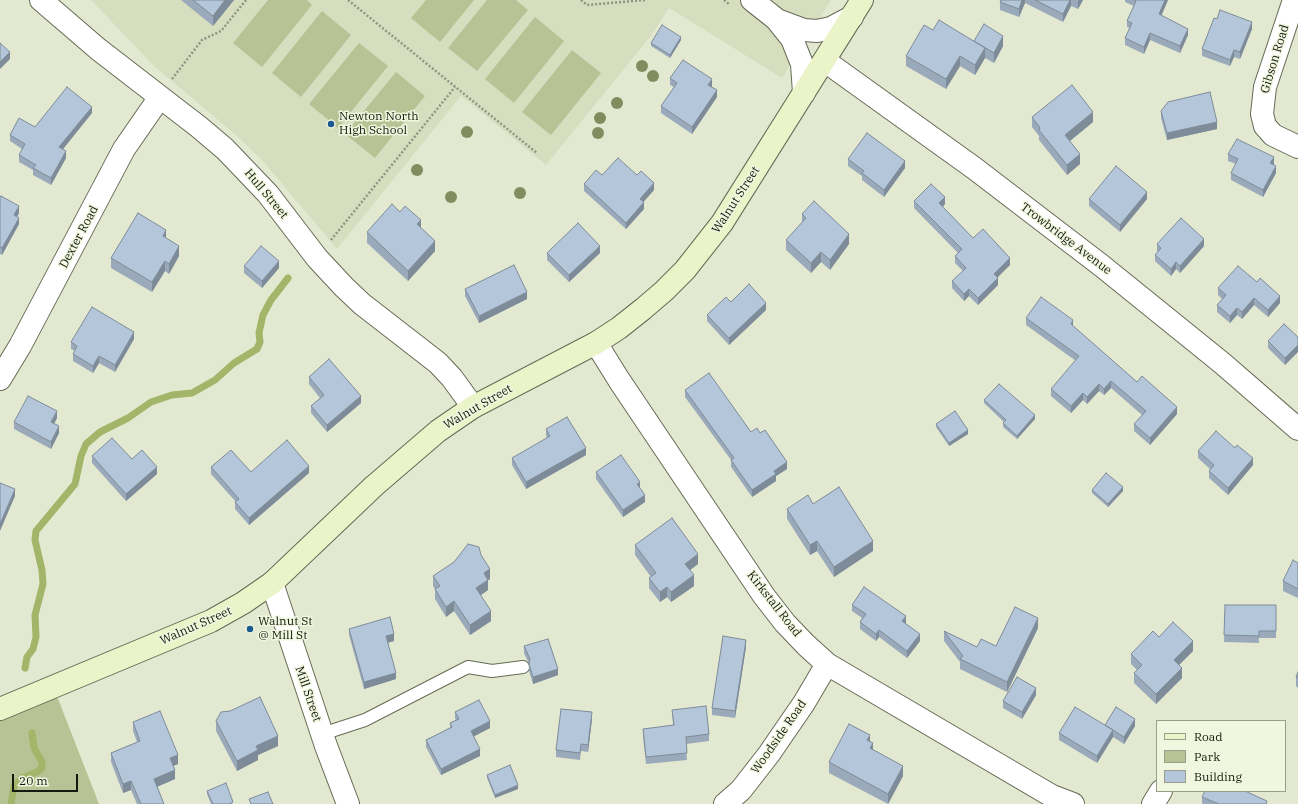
<!DOCTYPE html>
<style>
body{margin:0}
#map{position:relative;width:1298px;height:804px;overflow:hidden;background:#e3e9d1;font-family:"IBM Plex Serif",serif}
canvas{display:block}
.legend{position:absolute;left:1156px;top:720px;width:130px;height:72px;box-sizing:border-box;background:#f0f7de;border:1px solid #999e8c;margin:0;padding:5px 7px;list-style:none;font-size:12px;color:#171911}
.legend li{display:flex;align-items:center;gap:8px;height:20px}
.legend b{width:20px;border:1px solid #999e8c}
.scale{position:absolute;left:12px;top:774px;width:66px;height:18px;box-sizing:border-box;border:2px solid #171911;border-top:0;padding-left:5px;font-size:12px;line-height:14px;white-space:nowrap;color:#171911;-webkit-text-stroke:3px #f0f7de;paint-order:stroke}
</style>
<div id="map">
<canvas width="1298" height="804"></canvas>
<ul class="legend">
<li><b style="height:5px;background:#ebf3c9"></b>Road</li>
<li><b style="height:11px;background:#b7c394"></b>Park</li>
<li><b style="height:11px;background:#b4c6d9"></b>Building</li>
</ul>
<div class="scale">20 m</div>
</div>
<script>
const context = document.querySelector('canvas').getContext('2d');
context.lineJoin = 'round';
function fillPath(path, color) { context.fillStyle = color; context.fill(path, 'evenodd'); }
const poly = rows => new Path2D(rows.map(r => 'M' + r).join(''));
function strokePath(path, color, width, dash) { context.strokeStyle = color; context.lineWidth = width; context.lineCap = dash ? 'butt' : 'round'; context.setLineDash(dash || []); context.stroke(path); }
function drawText(font, color, halo, rows, align = 'center') {
  context.font = font + ' "IBM Plex Serif",serif'; context.lineWidth = 3; context.setLineDash([]); context.textBaseline = 'middle'; context.strokeStyle = halo; context.fillStyle = color; for (const [text, x, y, turn = 0] of rows) {
    context.save(); context.translate(x, y); context.rotate((+turn || 0) * Math.PI / 180); context.textAlign = isNaN(turn) ? turn : align; if (halo) context.strokeText(text, 0, 0); context.fillText(text, 0, 0); context.restore();
  }
}
fillPath(poly([
 [91,0,831,0,782,78,669,8,650,37,546,165,461,96,337,249,261,159,237,136,154,66]
]), '#d6debf');
fillPath(poly([
 [268,0,307,0,312,5,262,67,233,43],
 [426,0,474,0,440,42,411,18],
 [487,0,516,0,528,10,477,71,448,48],
 [322,11,351,35,301,97,272,73],
 [535,17,564,41,514,103,485,79],
 [359,43,388,66,338,128,309,104],
 [572,50,601,73,551,135,522,112],
 [396,72,425,96,375,158,345,134],
 [53,686,99,804,0,804,0,709]
]), '#b7c394');
strokePath(poly([
 [25,668,27,657,33,649,36,637,35,615,43,584,42,570,35,540,36,531,75,484,81,456,86,444,100,432,128,418,151,402,172,395,192,393,215,380,234,363,257,349,260,342,259,333,263,315,271,300,288,278],
 [11,804,14,786,22,778,37,772,42,768,42,762,34,748,32,733]
]), '#a3b568', 7);
const service = poly([
 [322,734,365,720,468,667,492,671,523,667]
]);
const minor = poly([
 [41,0,98,49,199,127,225,149,268,194,317,258,344,287,362,304,438,363,452,378,473,407],
 [752,0,776,19,792,39,802,64,804,93],
 [1294,0,1265,87,1262,114,1265,126,1273,135,1298,147],
 [777,20,804,30,817,31,831,28,852,17],
 [825,61,974,168,1102,266,1222,363,1298,429],
 [596,343,619,380,764,596,785,623,806,645,827,664,1052,796,1073,804],
 [0,379,20,346,124,149,160,97],
 [725,804,741,790,769,754,804,703,827,664],
 [1153,804,1161,791]
]);
const tertiary = poly([
 [272,583,326,746,348,804]
]);
const secondary = poly([
 [0,709,211,621,243,603,272,583,374,486,438,431,473,407,596,343,619,328,643,309,664,291,685,270,722,223,862,0]
]);
strokePath(service, '#666b56', 14);
strokePath(minor, '#666b56', 24);
strokePath(tertiary, '#666b56', 24);
strokePath(secondary, '#666b56', 24);
strokePath(poly([
 [348,0,537,153],
 [581,0,587,5,645,0],
 [724,0,730,5],
 [172,79,202,40,221,31,246,0],
 [331,240,455,87]
]), '#909483', 2.5, [2, 2]);
strokePath(service, '#fff', 12);
strokePath(minor, '#fff', 22);
strokePath(tertiary, '#fff', 22);
strokePath(secondary, '#ebf3c9', 22);
context.fillStyle = '#838c5f';
for (const [x, y] of [
 [642,66],
 [653,76],
 [617,103],
 [600,118],
 [467,132],
 [598,133],
 [417,170],
 [520,193],
 [451,197]
]) { context.beginPath(); context.arc(x, y, 6, 0, 2 * Math.PI); context.fill(); }
fillPath(poly([
 [181,0,234,0,213,26],
 [1001,0,1083,0,1078,9,1071,6,1063,22,1025,3,1019,17,1000,10,1000,2],
 [1125,0,1168,0,1161,16,1188,35,1180,53,1150,40,1144,54,1125,45,1125,38,1130,28,1127,27,1127,21,1134,6,1125,2],
 [1252,29,1240,59,1234,57,1230,66,1202,56,1202,49],
 [933,30,974,41,1003,46,994,63,985,58,975,75,960,66,946,89,906,66,906,56],
 [681,40,670,58,651,46,651,43],
 [670,78,712,86,712,87,717,97,692,134,661,113,661,106,674,87,670,85],
 [1161,111,1217,129,1167,140,1161,118],
 [92,113,63,149,66,158,51,185,33,175,33,170,19,162,19,155,22,149,10,141,10,135,35,127],
 [1032,117,1093,122,1070,141,1080,164,1067,175,1039,140,1039,136,1032,127],
 [1228,154,1274,164,1273,165,1276,173,1263,197,1231,180,1231,173,1236,164,1228,161],
 [848,159,905,168,884,197,862,180,862,176,848,166],
 [602,175,637,175,654,190,643,202,644,209,626,229,584,191,584,184],
 [0,197,19,213,17,217,19,224,2,255,0,254],
 [1089,199,1147,199,1120,232,1089,206],
 [914,201,945,204,943,207,973,238,1010,265,997,277,998,285,978,305,969,296,964,301,952,288,952,281,963,271,955,263,955,256,958,253,914,208],
 [400,212,421,228,435,251,408,281,367,243,367,232],
 [802,214,849,244,830,270,821,262,811,273,786,250,786,240,802,223],
 [166,238,179,256,169,274,165,271,152,292,111,268,111,258],
 [1157,244,1204,246,1180,273,1176,269,1171,276,1155,261,1155,255,1158,252,1157,251],
 [547,253,600,253,569,282,547,260],
 [244,266,279,268,262,288,244,273],
 [1218,288,1280,303,1268,317,1254,305,1242,319,1237,315,1230,323,1217,312,1217,305,1222,299,1218,295],
 [465,289,527,299,479,323,465,296],
 [731,302,766,310,729,345,707,321,707,315],
 [1026,318,1073,326,1137,382,1177,414,1150,445,1134,431,1134,424,1142,415,1111,388,1104,395,1099,391,1087,404,1083,400,1071,413,1051,396,1051,389,1076,361,1026,325],
 [1298,337,1285,365,1268,348,1268,341],
 [134,339,115,372,99,363,93,373,73,361,73,354,75,351,71,349,71,342],
 [309,377,361,403,327,432,311,413,311,406,320,398,309,384],
 [685,390,751,432,787,469,776,476,776,481,752,497,731,467,731,460,685,397],
 [984,400,1035,419,1017,439,1003,427,1003,423,1004,422,984,403],
 [57,418,54,424,59,433,51,449,14,429,14,422],
 [936,424,968,434,949,446,936,427],
 [546,429,586,455,526,489,512,465,512,458,547,438,546,436],
 [1198,451,1253,465,1228,495,1209,478,1209,471,1210,469,1198,458],
 [92,456,132,459,157,474,126,501,92,463],
 [211,467,251,472,309,473,249,525,235,509,235,502,236,502,211,474],
 [596,472,640,489,645,502,623,517,596,479],
 [1092,490,1123,491,1108,507,1092,493],
 [813,504,873,551,834,577,817,551,810,555,787,519,787,509],
 [635,545,698,564,690,570,694,586,671,602,667,597,660,602,649,588,649,578,651,577,635,555],
 [481,555,490,579,488,580,488,590,480,596,491,621,470,635,454,611,446,617,435,599,435,589,433,586,433,576],
 [1298,563,1298,598,1283,591,1283,581],
 [852,605,906,623,905,623,920,641,907,658,879,637,876,641,860,629,860,622,862,618,852,611],
 [1225,605,1276,605,1276,638,1259,638,1259,643,1224,642],
 [1038,628,1007,692,960,669,960,662,944,641,944,631,977,647,996,646],
 [349,629,394,641,388,643,396,679,364,689,349,635],
 [1159,637,1193,651,1179,665,1182,678,1156,704,1134,683,1134,673,1137,670,1131,664,1131,654],
 [524,646,558,675,533,684,529,671,529,664,524,653],
 [746,647,735,718,712,715,712,708],
 [1298,672,1298,688,1296,686,1296,677],
 [1036,695,1022,719,1003,708,1003,701],
 [672,710,709,734,709,741,686,744,687,760,646,764,643,736,643,729,673,725],
 [455,712,490,728,474,736,480,756,441,775,426,747,426,740,450,728,450,723,456,720,455,719],
 [592,719,588,752,581,751,580,760,556,757,556,750],
 [216,721,278,746,258,755,258,760,237,771,216,731],
 [133,722,178,764,173,766,175,779,157,787,164,804,137,804,131,790,123,793,111,762,111,753,137,742,133,731],
 [1105,725,1135,726,1124,744,1113,737,1097,763,1059,740,1059,733],
 [870,741,873,750,903,776,888,804,829,773,829,762],
 [487,775,518,789,495,798,487,778],
 [207,791,233,804,211,804,207,794],
 [1202,797,1267,804,1203,804,1202,803]
]), '#9baabb');
fillPath(poly([
 [225,0,234,0,213,26,213,16],
 [1022,0,1025,0,1025,3,1019,17,1019,9],
 [1070,0,1071,0,1071,6,1063,22,1063,14],
 [1079,0,1083,0,1078,9,1078,1],
 [1165,0,1168,0,1159,21,1159,14],
 [1252,22,1252,29,1240,59,1240,52],
 [1188,29,1188,35,1180,53,1180,46],
 [1150,33,1150,40,1144,54,1144,47],
 [1003,36,1003,46,994,63,994,53],
 [681,37,681,40,670,58,670,55],
 [985,48,985,58,975,75,975,65],
 [1234,50,1234,57,1230,66,1230,60],
 [10,52,10,59,0,69,0,62],
 [960,56,960,66,946,89,946,79],
 [712,79,712,86,708,92,708,85],
 [717,90,717,97,692,134,692,127],
 [92,107,92,113,59,154,59,147],
 [1093,112,1093,122,1065,145,1065,135],
 [1217,122,1217,129,1167,140,1167,133],
 [66,151,66,158,51,185,51,178],
 [1080,154,1080,164,1067,175,1067,165],
 [1274,157,1274,164,1270,170,1270,163],
 [905,161,905,168,884,197,884,190],
 [1276,166,1276,173,1263,197,1263,190],
 [654,183,654,190,640,206,640,199],
 [1147,192,1147,199,1120,232,1120,225],
 [945,197,945,204,939,210,939,203],
 [644,202,644,209,626,229,626,223],
 [19,206,19,213,14,222,14,215],
 [19,218,19,224,2,255,2,248],
 [421,220,421,230,417,224],
 [166,230,166,240,163,236],
 [849,234,849,244,830,270,830,260],
 [1204,239,1204,246,1180,273,1180,266],
 [435,241,435,251,408,281,408,271],
 [179,246,179,256,169,274,169,264],
 [600,246,600,253,569,282,569,275],
 [821,252,821,262,811,273,811,263],
 [1010,258,1010,265,994,281,994,274],
 [165,261,165,271,152,292,152,282],
 [279,261,279,268,262,288,262,281],
 [1176,262,1176,269,1171,276,1171,269],
 [998,278,998,285,978,305,978,298],
 [969,289,969,296,964,301,964,294],
 [527,292,527,299,479,323,479,316],
 [1280,296,1280,303,1268,317,1268,310],
 [1254,298,1254,305,1242,319,1242,312],
 [766,303,766,310,729,345,729,338],
 [1237,308,1237,315,1230,323,1230,316],
 [1073,320,1073,327,1071,324],
 [134,332,134,339,115,372,115,365],
 [1298,345,1298,352,1285,365,1285,358],
 [99,356,99,363,93,373,93,366],
 [1111,381,1111,388,1104,395,1104,389],
 [1099,384,1099,391,1087,404,1087,397],
 [1083,393,1083,400,1071,413,1071,406],
 [361,396,361,403,327,432,327,425],
 [1177,407,1177,414,1150,445,1150,438],
 [57,411,57,418,51,429,51,422],
 [1035,415,1035,419,1017,439,1017,436],
 [59,426,59,433,51,449,51,442],
 [968,430,968,434,949,446,949,443],
 [586,448,586,455,526,489,526,482],
 [1253,458,1253,465,1228,495,1228,488],
 [787,462,787,469,776,476,776,481,752,497,752,490,774,471],
 [309,466,309,473,249,525,249,518],
 [157,467,157,474,126,501,126,494],
 [640,482,640,489,637,484],
 [1123,487,1123,491,1108,507,1108,504],
 [15,489,15,496,0,531,0,524],
 [645,495,645,502,623,517,623,510],
 [817,541,817,551,810,555,810,545],
 [873,541,873,551,834,577,834,567],
 [698,554,698,564,685,574,685,564],
 [490,569,490,579,484,583,484,573],
 [694,575,694,586,671,602,671,592],
 [488,580,488,590,476,598,476,588],
 [667,587,667,597,660,602,660,592],
 [454,601,454,611,446,617,446,607],
 [491,611,491,621,470,635,470,625],
 [906,616,906,623,902,628,902,621],
 [1038,618,1038,628,1007,692,1007,682],
 [879,630,879,637,876,641,876,634],
 [394,634,394,641,386,643,386,636],
 [920,634,920,641,907,658,907,651],
 [746,640,746,647,735,718,735,711],
 [1193,641,1193,651,1174,670,1174,660],
 [1182,668,1182,678,1156,704,1156,694],
 [558,669,558,675,533,684,533,677],
 [396,673,396,679,364,689,364,682],
 [1036,688,1036,695,1022,719,1022,712],
 [592,712,592,719,588,752,588,745],
 [1135,719,1135,726,1124,744,1124,737],
 [490,721,490,728,471,738,471,731],
 [1113,730,1113,737,1097,763,1097,756],
 [870,735,870,745,867,740],
 [278,736,278,746,258,755,258,760,237,771,237,761,256,746],
 [873,743,873,753,870,748],
 [480,749,480,756,441,775,441,769],
 [178,755,178,764,170,767,170,758],
 [903,766,903,776,888,804,888,794],
 [175,770,175,779,154,788,154,779],
 [131,781,131,790,123,793,123,784],
 [518,785,518,789,495,798,495,795]
]), '#7e8b98');
const building = poly([
 [193,0,225,0,213,16,193,0],
 [1001,0,1022,0,1019,9,1000,2,1001,0],
 [1035,0,1070,0,1063,14,1035,0],
 [1134,0,1165,0,1159,14,1188,29,1180,46,1150,33,1144,47,1125,38,1132,23,1127,21,1136,1,1134,0],
 [1220,10,1252,22,1240,52,1234,50,1230,60,1202,49,1214,18,1217,19,1220,10],
 [939,20,985,48,975,65,960,56,946,79,906,56,924,25,933,30,939,20],
 [984,24,1003,36,994,53,974,41,984,24],
 [662,25,681,37,670,55,651,43,662,25],
 [0,43,10,52,0,62,0,43],
 [683,60,712,79,708,85,717,90,692,127,661,106,677,83,670,78,683,60],
 [1072,85,1093,112,1065,135,1080,154,1067,165,1039,130,1040,128,1032,117,1072,85],
 [67,87,92,107,59,147,66,151,51,178,33,168,36,165,19,155,25,144,10,135,19,118,35,127,67,87],
 [1210,92,1217,122,1167,133,1161,111,1168,102,1210,92],
 [867,133,905,161,884,190,862,173,864,171,848,159,867,133],
 [1237,139,1274,157,1270,163,1276,166,1263,190,1231,173,1238,159,1228,154,1237,139],
 [618,158,637,175,641,171,654,183,640,199,644,202,626,223,584,184,596,170,602,175,618,158],
 [1116,166,1147,192,1120,225,1089,199,1116,166],
 [931,184,945,197,939,203,973,238,983,229,1010,258,994,274,998,278,978,298,969,289,964,294,952,281,966,268,955,256,962,249,914,201,931,184],
 [1,196,19,206,14,215,19,218,2,248,0,247,0,197,1,196],
 [814,201,849,234,830,260,821,252,811,263,786,240,806,218,802,214,814,201],
 [392,204,400,212,405,206,421,220,417,224,435,241,408,271,367,232,392,204],
 [138,213,166,230,163,236,179,246,169,264,165,261,152,282,111,258,138,213],
 [1181,218,1204,239,1180,266,1176,262,1171,269,1155,255,1161,248,1157,244,1181,218],
 [578,223,600,246,569,275,547,253,578,223],
 [261,246,279,261,262,281,244,266,261,246],
 [514,265,527,292,479,316,465,289,514,265],
 [1238,266,1257,282,1260,278,1280,296,1268,310,1254,298,1242,312,1237,308,1230,316,1217,305,1226,295,1218,288,1238,266],
 [749,284,766,303,729,338,707,315,726,297,731,302,749,284],
 [1041,297,1073,320,1071,324,1137,382,1142,376,1177,407,1150,438,1134,424,1146,411,1111,381,1104,389,1099,384,1087,397,1083,393,1071,406,1051,389,1079,356,1026,318,1041,297],
 [92,307,134,332,115,365,99,356,93,366,73,354,77,346,71,342,92,307],
 [1284,324,1298,337,1298,345,1285,358,1268,341,1284,324],
 [329,359,361,396,327,425,311,406,324,395,309,377,329,359],
 [709,373,751,432,757,428,760,433,765,430,787,462,774,471,776,474,752,490,731,460,734,458,685,390,709,373],
 [999,384,1035,415,1017,436,1003,423,1006,420,984,400,999,384],
 [28,396,57,411,51,422,59,426,51,442,14,422,28,396],
 [955,411,968,430,949,443,936,424,955,411],
 [567,417,586,448,526,482,512,458,550,436,546,429,567,417],
 [1216,431,1235,448,1237,445,1253,458,1228,488,1209,471,1214,465,1198,451,1216,431],
 [112,438,132,459,142,450,157,467,126,494,92,456,112,438],
 [287,440,309,466,249,518,235,502,239,499,211,467,231,450,251,472,287,440],
 [621,455,640,482,637,484,645,495,623,510,596,472,621,455],
 [1106,473,1123,487,1108,504,1092,490,1106,473],
 [0,483,15,489,0,524,0,483],
 [839,487,873,541,834,567,817,541,810,545,787,509,808,495,813,504,839,487],
 [672,518,698,554,685,564,694,575,671,592,667,587,660,592,649,578,656,573,635,545,672,518],
 [468,544,479,547,481,555,490,569,484,573,488,580,476,588,491,611,470,625,454,601,446,607,435,589,440,586,433,576,454,562,468,544],
 [1293,560,1298,563,1298,589,1283,581,1293,560],
 [864,587,906,616,902,621,920,634,907,651,879,630,876,634,860,622,866,614,852,605,864,587],
 [1225,605,1276,605,1276,631,1259,631,1259,636,1224,635,1225,605],
 [1015,607,1038,618,1007,682,960,659,963,656,944,631,977,647,981,639,996,646,1015,607],
 [390,617,394,634,386,636,396,673,364,682,349,629,390,617],
 [1173,622,1193,641,1174,660,1182,668,1156,694,1134,673,1142,665,1131,654,1153,631,1159,637,1173,622],
 [723,636,746,640,735,711,712,708,723,636],
 [548,639,558,669,533,677,529,664,530,659,524,646,548,639],
 [1298,672,1298,678,1296,677,1298,672],
 [1017,677,1036,688,1022,712,1003,701,1017,677],
 [260,697,278,736,256,746,258,750,237,761,216,721,221,712,230,711,260,697],
 [479,700,490,721,471,731,480,749,441,769,426,740,452,727,450,723,459,719,455,712,479,700],
 [706,706,709,734,686,737,687,753,646,757,643,729,674,725,672,710,706,706],
 [1075,707,1113,730,1097,756,1059,733,1075,707],
 [1116,707,1135,719,1124,737,1105,725,1116,707],
 [561,709,592,712,588,745,581,744,580,753,556,750,561,709],
 [160,711,178,755,170,758,175,770,154,779,164,804,141,804,131,781,123,784,111,753,140,741,133,722,160,711],
 [849,724,870,735,867,740,873,743,870,748,903,766,888,794,829,762,849,724],
 [510,765,518,785,495,795,487,775,510,765],
 [226,783,233,802,229,804,213,804,207,791,226,783],
 [1205,791,1245,791,1267,801,1266,804,1219,804,1202,797,1205,791],
 [268,792,273,804,251,804,249,799,268,792]
]);
fillPath(building, '#b4c6d9');
strokePath(building, '#7e8b98', 1);
for (const [x, y, r, color] of [
 [331,124,4,"#1a5a90"],
 [250,629,4,"#1a5a90"]
]) { const dot = new Path2D(); dot.arc(x, y, r, 0, 2 * Math.PI); context.fillStyle = color; context.fill(dot); strokePath(dot, '#f0f7de', 1.5); }
drawText('12px', '#171911', '#f0f7de', [
 ["Gibson Road",1275,59,-73],
 ["Hull Street",266,194,50],
 ["Walnut Street",736,200,-57],
 ["Dexter Road",79,237,-62],
 ["Trowbridge Avenue",1066,239,37],
 ["Walnut Street",478,407,-30],
 ["Kirkstall Road",774,604,52],
 ["Walnut Street",196,626,-24],
 ["Mill Street",308,694,71],
 ["Woodside Road",779,737,-55]
]);
drawText('12px', '#171911', '#f0f7de', [
 ["Newton North",339,117],
 ["High School",339,131],
 ["Walnut St",258,622],
 ["@ Mill St",258,636]
], 'left');
</script>
